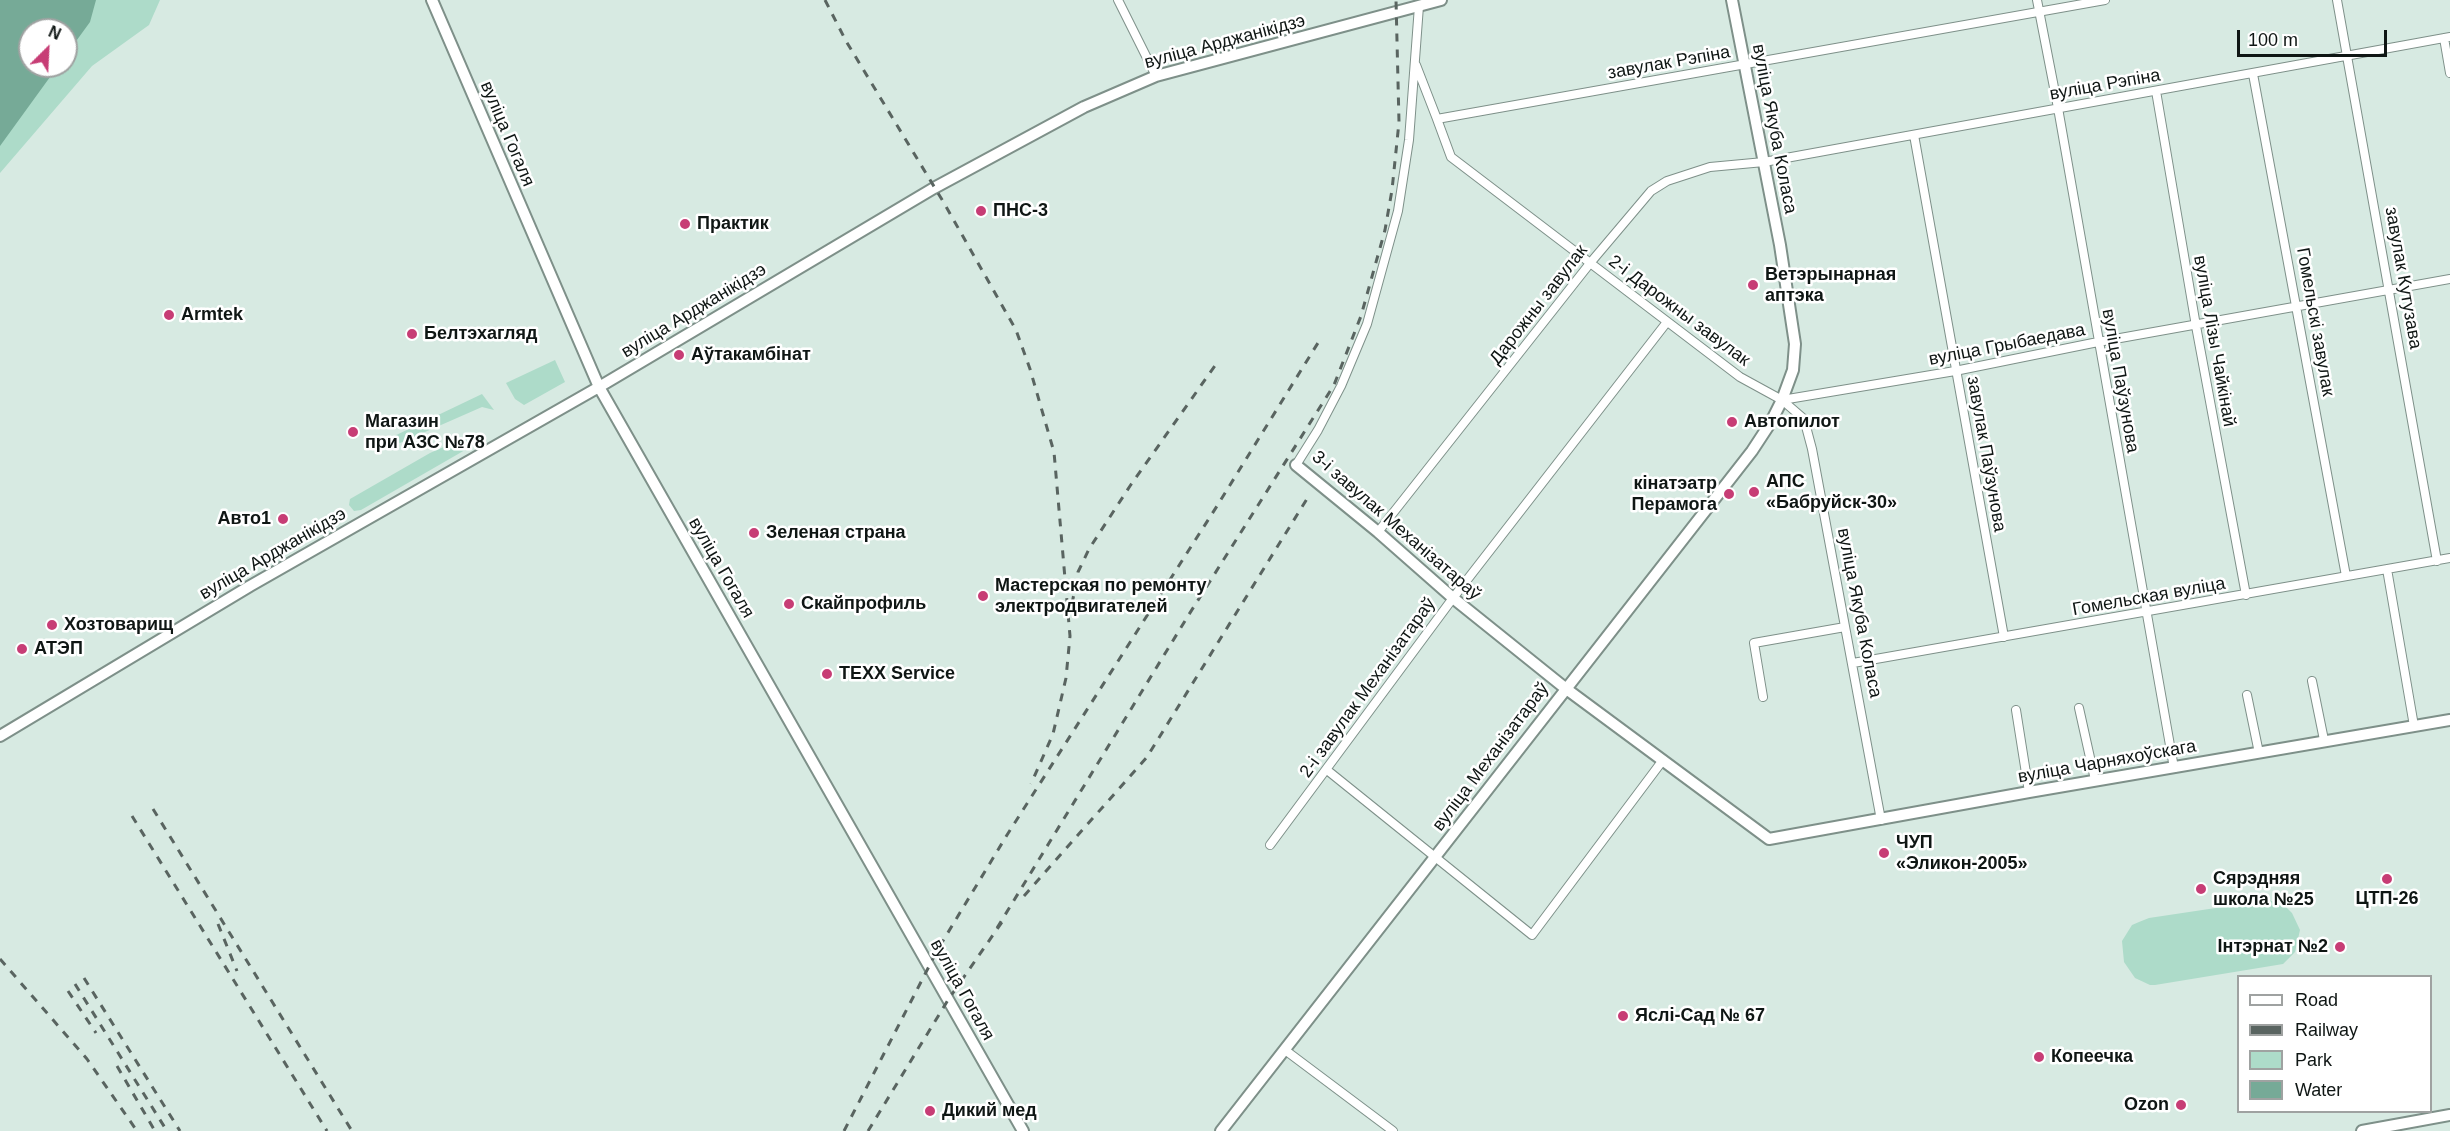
<!DOCTYPE html>
<meta charset="utf-8">
<style>
body{margin:0}
#map{position:relative;width:2450px;height:1131px;overflow:hidden;background:#d7eae2;font-family:Helvetica,sans-serif}
canvas{display:block}
.legend{position:absolute;left:2237px;top:975px;width:195px;height:138px;box-sizing:border-box;background:#fff;border:2px solid #9fa2a1;margin:0;padding:8px 10px;list-style:none;font-size:18px;color:#0f1614}
.legend li{display:flex;align-items:center;gap:12px;height:30px}
.legend b{width:30px;border:2px solid #9fa2a1}
.north{position:absolute;left:18px;top:18px;width:60px;height:60px;box-sizing:border-box;background:#fff;border:2px solid #9fa2a1;border-radius:50%;rotate:24deg;font-size:16px;font-weight:700;line-height:24px;text-align:center;color:#0f1614}
.north::after{content:'';display:block;margin:auto;width:21px;height:27px;background:#c73d75;clip-path:polygon(50% 0,100% 100%,50% 72%,0 100%)}
.scale{position:absolute;left:2237px;top:30px;width:150px;height:27px;box-sizing:border-box;border:3px solid #0f1614;border-top:0;padding-left:8px;font-size:18px;line-height:21px;white-space:nowrap;color:#0f1614;-webkit-text-stroke:4px #fff;paint-order:stroke}
</style>
<div id="map">
<canvas width="2450" height="1131"></canvas>
<ul class="legend">
<li><b style="height:8px;background:#fff"></b>Road</li>
<li><b style="height:8px;background:#596460"></b>Railway</li>
<li><b style="height:16px;background:#addbc9"></b>Park</li>
<li><b style="height:16px;background:#76aa97"></b>Water</li>
</ul>
<div class="north">N</div>
<div class="scale">100 m</div>
</div>
<script>
const context = document.querySelector('canvas').getContext('2d');
context.lineJoin = 'round';
function fillPath(path, color) { context.fillStyle = color; context.fill(path, 'evenodd'); }
const poly = rows => new Path2D(rows.map(r => 'M' + r).join(''));
function strokePath(path, color, width, dash) { context.strokeStyle = color; context.lineWidth = width; context.lineCap = dash ? 'butt' : 'round'; context.setLineDash(dash || []); context.stroke(path); }
function drawText(font, color, halo, rows, align = 'center') {
  context.font = font + ' Helvetica,sans-serif'; context.lineWidth = 5; context.setLineDash([]); context.textBaseline = 'middle'; context.strokeStyle = halo; context.fillStyle = color; for (const [text, x, y, turn = 0] of rows) {
    context.save(); context.translate(x, y); context.rotate((+turn || 0) * Math.PI / 180); context.textAlign = isNaN(turn) ? turn : align; if (halo) context.strokeText(text, 0, 0); context.fillText(text, 0, 0); context.restore();
  }
}
fillPath(poly([
 [0,0,160,0,149,25,92,66,0,173],
 [30,30,66,30,66,66,30,66],
 [555,360,565,382,524,405,515,399,506,383],
 [482,394,494,410,482,407,400,443,390,438],
 [473,434,476,442,472,446,361,510,354,511,349,505,350,499,430,453],
 [2269,900,2286,907,2292,913,2300,930,2295,952,2283,964,2155,985,2150,985,2135,978,2124,962,2122,941,2132,925,2139,922,2149,918]
]), '#addbc9');
fillPath(poly([
 [0,0,96,0,90,22,66,55,66,30,30,30,30,66,58,66,0,146]
]), '#76aa97');
const street = poly([
 [1118,0,1156,76],
 [2037,0,2058,108,2174,768],
 [2337,0,2437,561],
 [2444,38,2450,73],
 [1416,65,1437,119,2105,0],
 [2253,74,2346,576],
 [2156,91,2196,326,2246,595],
 [1437,119,1451,157,1740,377,1782,400,1804,419,1812,449,1881,820],
 [1914,135,2004,637],
 [1782,400,1955,371,2098,342,2450,279],
 [1296,465,1318,430,1341,386,1367,324,1398,211,1409,140,1419,6],
 [1378,532,1591,262,1651,191,1667,181,1710,167,1764,162,2450,37],
 [2387,569,2414,726],
 [1853,663,2450,558],
 [2312,681,2324,740],
 [2247,695,2259,753],
 [1763,697,1754,643,1845,627],
 [2079,708,2095,780],
 [2016,710,2029,792],
 [1327,770,1532,935,1663,760],
 [1270,845,1453,598,1667,322],
 [1285,1050,1393,1131]
]);
const secondary = poly([
 [432,0,599,387,1023,1131],
 [1296,465,1378,532,1453,598,1565,688,1769,839,2029,792,2450,720],
 [0,736,250,586,599,387,934,188,1084,107,1156,76,1441,0],
 [1221,1131,1752,451,1771,422,1782,400,1793,370,1795,344,1780,245,1732,0],
 [2362,1131,2450,1115]
]);
strokePath(street, '#7e9089', 10);
strokePath(secondary, '#7e9089', 14);
strokePath(street, '#fff', 8);
strokePath(secondary, '#fff', 10);
strokePath(poly([
 [825,0,846,41,944,203,1016,330,1030,369,1054,452,1070,636,1066,678,1053,734,1031,784],
 [1072,604,1078,572,1089,549,1130,486,1219,360],
 [153,809,352,1131],
 [132,816,327,1131],
 [1024,896,1147,757,1310,494],
 [218,924,237,971],
 [997,928,1188,616,1334,385,1361,316,1385,230,1392,190,1399,122,1396,0],
 [0,959,87,1059,137,1131],
 [84,978,180,1131],
 [75,984,167,1131],
 [68,991,96,1033],
 [117,1066,155,1131],
 [844,1131,938,949,1007,835,1217,506,1321,338],
 [868,1131,948,1000,1002,922]
]), '#596460', 3, [8, 8]);
for (const [x, y, r, color] of [
 [981,211,6,"#c73d75"],
 [685,224,6,"#c73d75"],
 [1753,285,6,"#c73d75"],
 [169,315,6,"#c73d75"],
 [412,334,6,"#c73d75"],
 [679,355,6,"#c73d75"],
 [1732,422,6,"#c73d75"],
 [353,432,6,"#c73d75"],
 [1754,492,6,"#c73d75"],
 [1729,494,6,"#c73d75"],
 [283,519,6,"#c73d75"],
 [754,533,6,"#c73d75"],
 [983,596,6,"#c73d75"],
 [789,604,6,"#c73d75"],
 [52,625,6,"#c73d75"],
 [22,649,6,"#c73d75"],
 [827,674,6,"#c73d75"],
 [1884,853,6,"#c73d75"],
 [2387,879,6,"#c73d75"],
 [2201,889,6,"#c73d75"],
 [2340,947,6,"#c73d75"],
 [1623,1016,6,"#c73d75"],
 [2039,1057,6,"#c73d75"],
 [2181,1105,6,"#c73d75"],
 [930,1111,6,"#c73d75"]
]) { const dot = new Path2D(); dot.arc(x, y, r, 0, 2 * Math.PI); context.fillStyle = color; context.fill(dot); strokePath(dot, '#fff', 2); }
drawText('18px', '#0f1614', '#fff', [
 ["вуліца Арджанікідзэ",1225,42,-15],
 ["завулак Рэпіна",1669,63,-10],
 ["вуліца Рэпіна",2105,85,-10],
 ["вуліца Якуба Коласа",1774,129,79],
 ["вуліца Гогаля",507,134,67],
 ["завулак Кутузава",2403,278,80],
 ["Дарожны завулак",1539,305,-52],
 ["вуліца Арджанікідзэ",694,311,-31],
 ["2-і Дарожны завулак",1679,311,37],
 ["Гомельскі завулак",2315,322,80],
 ["вуліца Лізы Чайкінай",2214,341,80],
 ["вуліца Грыбаедава",2007,345,-11],
 ["вуліца Паўзунова",2120,381,80],
 ["завулак Паўзунова",1986,454,80],
 ["3-і завулак Механізатараў",1396,526,41],
 ["вуліца Арджанікідзэ",273,554,-30],
 ["вуліца Гогаля",721,568,60],
 ["Гомельская вуліца",2149,597,-10],
 ["вуліца Якуба Коласа",1859,613,79],
 ["2-і завулак Механізатараў",1368,688,-54],
 ["вуліца Механізатараў",1491,757,-53],
 ["вуліца Чарняхоўскага",2107,762,-10],
 ["вуліца Гогаля",962,990,61]
]);
drawText('bold 18px', '#0f1614', '#fff', [
 ["ПНС-3",993,211],
 ["Практик",697,224],
 ["Ветэрынарная",1765,275],
 ["аптэка",1765,296],
 ["Armtek",181,315],
 ["Белтэхагляд",424,334],
 ["Аўтакамбінат",691,355],
 ["Магазин",365,422],
 ["при АЗС №78",365,443],
 ["Автопилот",1744,422],
 ["АПС",1766,482],
 ["«Бабруйск-30»",1766,503],
 ["кінатэатр",1717,484,"right"],
 ["Перамога",1717,505,"right"],
 ["Авто1",271,519,"right"],
 ["Зеленая страна",766,533],
 ["Мастерская по ремонту",995,586],
 ["электродвигателей",995,607],
 ["Скайпрофиль",801,604],
 ["Хозтоварищ",64,625],
 ["АТЭП",34,649],
 ["TEXX Service",839,674],
 ["ЧУП",1896,843],
 ["«Эликон-2005»",1896,864],
 ["Сярэдняя",2213,879],
 ["школа №25",2213,900],
 ["ЦТП-26",2387,899,"center"],
 ["Інтэрнат №2",2328,947,"right"],
 ["Яслі-Сад № 67",1635,1016],
 ["Копеечка",2051,1057],
 ["Ozon",2169,1105,"right"],
 ["Дикий мед",942,1111]
], 'left');
</script>
